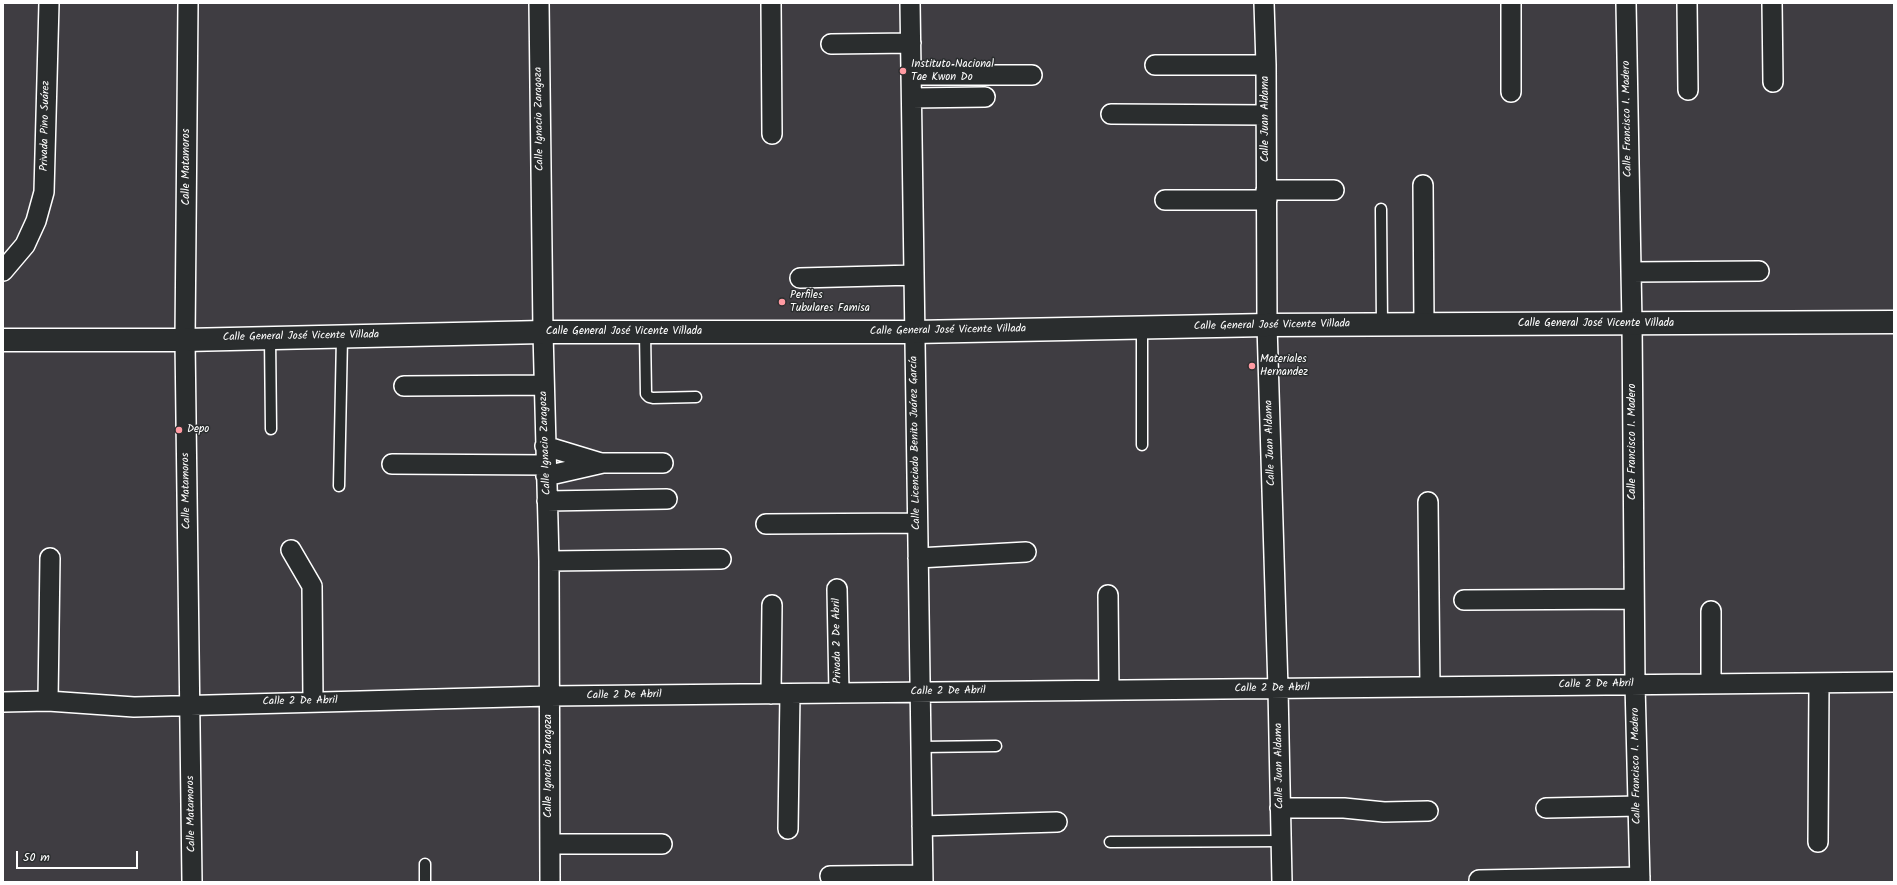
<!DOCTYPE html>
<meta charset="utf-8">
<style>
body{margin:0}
#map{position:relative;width:1897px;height:885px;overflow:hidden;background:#3f3d42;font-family:Kalam,sans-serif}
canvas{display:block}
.frame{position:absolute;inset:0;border:4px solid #fff;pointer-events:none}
.scale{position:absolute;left:16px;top:851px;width:122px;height:18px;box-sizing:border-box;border:2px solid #fff;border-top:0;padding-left:5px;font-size:12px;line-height:14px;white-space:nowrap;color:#fff;-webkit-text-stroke:3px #2a2d2e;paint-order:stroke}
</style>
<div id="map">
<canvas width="1897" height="885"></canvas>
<div class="frame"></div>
<div class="scale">50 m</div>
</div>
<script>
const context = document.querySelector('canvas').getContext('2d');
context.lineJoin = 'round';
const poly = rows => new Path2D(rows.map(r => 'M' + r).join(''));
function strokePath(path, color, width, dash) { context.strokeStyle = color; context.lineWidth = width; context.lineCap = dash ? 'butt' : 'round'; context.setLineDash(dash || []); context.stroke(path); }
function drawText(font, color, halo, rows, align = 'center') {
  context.font = font + ' Kalam,sans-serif'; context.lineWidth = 3; context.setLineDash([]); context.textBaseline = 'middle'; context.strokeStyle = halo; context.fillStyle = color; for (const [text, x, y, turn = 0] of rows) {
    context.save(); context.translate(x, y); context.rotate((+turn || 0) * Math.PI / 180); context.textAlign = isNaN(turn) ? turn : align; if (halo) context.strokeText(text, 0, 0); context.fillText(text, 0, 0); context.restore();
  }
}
const lane = poly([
 [1381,209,1382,325],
 [645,332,646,394,649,397,653,398,696,397],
 [270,337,271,429],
 [1142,445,1142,327],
 [339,486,342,337],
 [921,747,996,746],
 [1110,842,1281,841],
 [425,864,425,882]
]);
const street = poly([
 [188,3,185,340,192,882],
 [539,3,543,332,549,561,550,882],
 [771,3,772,134],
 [910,3,923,882],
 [1264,3,1266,65,1267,325,1278,689,1282,882],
 [1511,3,1511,92],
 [1626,3,1632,324,1635,684,1640,882],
 [1687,3,1688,90],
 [1772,3,1773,82],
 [831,44,911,43],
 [1155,65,1266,65],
 [912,75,1032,75],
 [912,98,985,97],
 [1111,114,1266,115],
 [1423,185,1424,324],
 [1266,190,1334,190],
 [1165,200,1267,200],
 [3,271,25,245,36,221,44,192,49,3],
 [1631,272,1759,271],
 [800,278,914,275],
 [404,386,544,385],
 [545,446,601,463],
 [392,464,546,465],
 [546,476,603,463,663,463],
 [547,501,667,499],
 [1428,502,1430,687],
 [766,524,917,523],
 [291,550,312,586,313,701],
 [918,558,1026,552],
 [549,561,721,559],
 [837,589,839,693],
 [1108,595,1109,690],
 [1464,600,1634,599],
 [1711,611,1711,684],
 [771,694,772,605],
 [48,701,50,558],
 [3,702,48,701,134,707,549,696,1894,682],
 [1280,808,1344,808,1384,812,1428,811],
 [1546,808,1638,806],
 [922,826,1057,822],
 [788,829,790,694],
 [1818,842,1819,683],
 [550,844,662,844],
 [830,876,922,875],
 [1479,880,1640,877]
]);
const secondary = poly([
 [3,340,185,340,543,332,914,332,1267,325,1894,322]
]);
strokePath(lane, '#fff', 13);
strokePath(street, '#fff', 22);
strokePath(secondary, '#fff', 25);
strokePath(lane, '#2a2d2e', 10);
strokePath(street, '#2a2d2e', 19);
strokePath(secondary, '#2a2d2e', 22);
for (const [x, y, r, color] of [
 [903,71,4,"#ff9aa2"],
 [782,302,4,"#ff9aa2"],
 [1252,366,4,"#ff9aa2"],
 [179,430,4,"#ff9aa2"]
]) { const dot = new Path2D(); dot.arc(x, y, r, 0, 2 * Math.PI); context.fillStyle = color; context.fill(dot); strokePath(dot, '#2a2d2e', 1.5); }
drawText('11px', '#fff', '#2a2d2e', [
 ["Instituto Nacional",911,65],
 ["Tae Kwon Do",911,78],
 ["Perfiles",790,296],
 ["Tubulares Famisa",790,309],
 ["Materiales",1260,360],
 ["Hernandez",1260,373],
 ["Depo",187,430]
], 'left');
drawText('11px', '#fff', '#2a2d2e', [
 ["Calle Ignacio Zaragoza",540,119,-91],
 ["Calle Juan Aldama",1266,119,-90],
 ["Calle Francisco I. Madero",1628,119,-91],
 ["Privada Pino Suárez",46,126,-89],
 ["Calle Matamoros",187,167,-90],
 ["Calle General José Vicente Villada",1596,324],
 ["Calle General José Vicente Villada",1272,326,-1],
 ["Calle General José Vicente Villada",948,331,-1],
 ["Calle General José Vicente Villada",624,332],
 ["Calle General José Vicente Villada",301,337,-1],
 ["Calle Francisco I. Madero",1633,442,-90],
 ["Calle Ignacio Zaragoza",546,443,-92],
 ["Calle Licenciado Benito Juárez García",916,443,-91],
 ["Calle Juan Aldama",1271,443,-92],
 ["Calle Matamoros",187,491,-91],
 ["Privada 2 De Abril",838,641,-91],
 ["Calle 2 De Abril",1596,685,-1],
 ["Calle 2 De Abril",1272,689,-1],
 ["Calle 2 De Abril",948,692,-1],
 ["Calle 2 De Abril",624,696,-1],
 ["Calle 2 De Abril",300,702,-1],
 ["Calle Ignacio Zaragoza",549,766,-90],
 ["Calle Juan Aldama",1280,766,-91],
 ["Calle Francisco I. Madero",1637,766,-91],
 ["Calle Matamoros",192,814,-91]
]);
</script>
